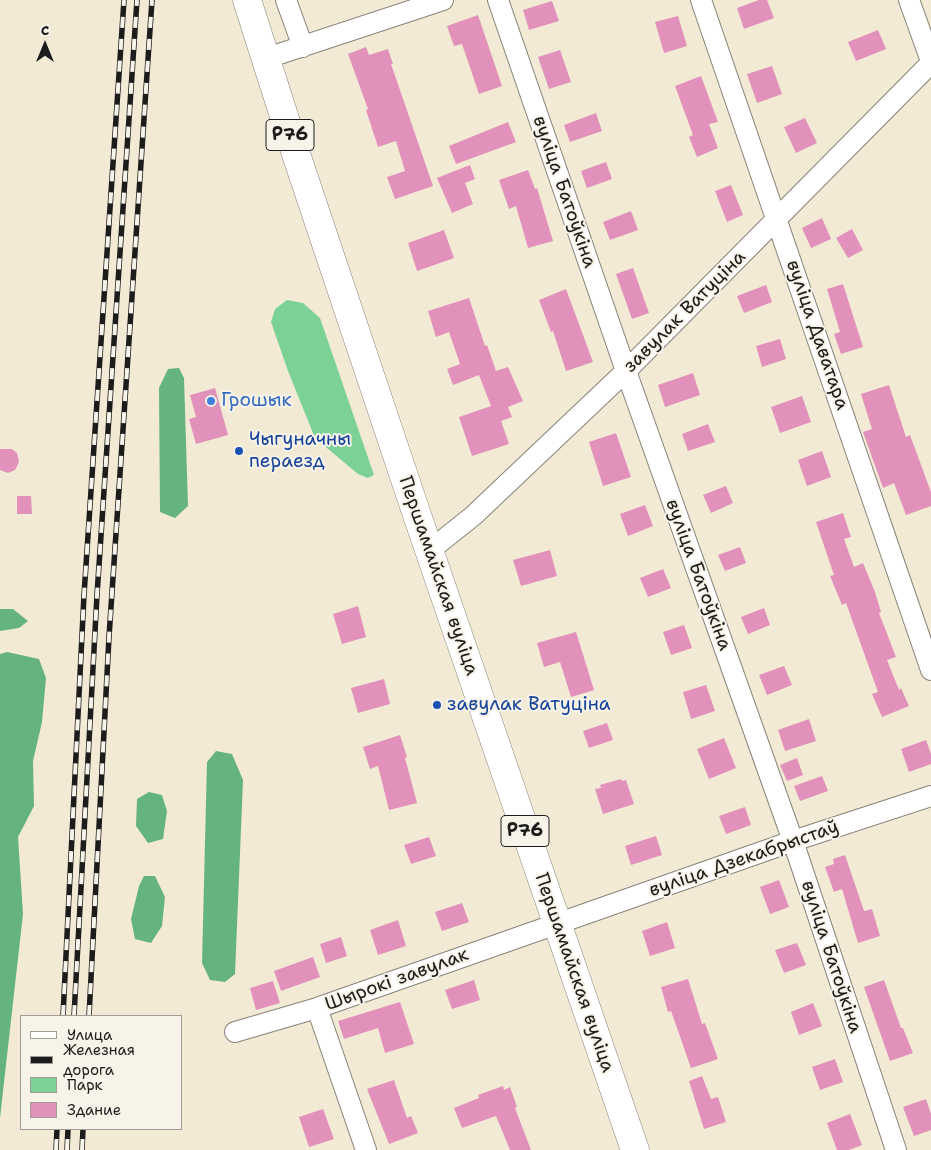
<!DOCTYPE html>
<meta charset="utf-8">
<style>
body{margin:0}
#map{position:relative;width:931px;height:1150px;overflow:hidden;background:#f2ead5;font-family:"Shantell Sans",sans-serif}
canvas{display:block}
.legend{position:absolute;left:20px;top:1015px;width:162px;height:115px;box-sizing:border-box;background:#f7f3e8;border:1px solid #9f9d96;margin:0;padding:6px 9px;list-style:none;font-size:15px;color:#1c1c1c}
.legend li{display:flex;align-items:center;gap:10px;height:25px}
.legend b{width:25px;border:1px solid #9f9d96}
.north{position:absolute;left:20px;top:20px;width:50px;height:50px;-webkit-text-stroke:4px #f7f3e8;paint-order:stroke;rotate:0deg;font-size:14px;font-weight:700;line-height:20px;text-align:center;color:#1c1c1c}
.north::after{content:'';display:block;margin:auto;width:18px;height:22px;background:#1c1c1c;clip-path:polygon(50% 0,100% 100%,50% 72%,0 100%)}
</style>
<div id="map">
<canvas width="931" height="1150"></canvas>
<ul class="legend">
<li><b style="height:6px;background:#fff"></b>Улица</li>
<li><b style="height:6px;background:#1c1c1c"></b>Железная дорога</li>
<li><b style="height:14px;background:#7cd296"></b>Парк</li>
<li><b style="height:14px;background:#e292ba"></b>Здание</li>
</ul>
<div class="north">С</div>
</div>
<script>
const context = document.querySelector('canvas').getContext('2d');
context.lineJoin = 'round';
function fillPath(path, color) { context.fillStyle = color; context.fill(path, 'evenodd'); }
const poly = rows => new Path2D(rows.map(r => 'M' + r).join(''));
function strokePath(path, color, width, dash) { context.strokeStyle = color; context.lineWidth = width; context.lineCap = dash ? 'butt' : 'round'; context.setLineDash(dash || []); context.stroke(path); }
function drawText(font, color, halo, rows, align = 'center') {
  context.font = font + ' "Shantell Sans",sans-serif'; context.lineWidth = 4; context.setLineDash([]); context.textBaseline = 'middle'; context.strokeStyle = halo; context.fillStyle = color; for (const [text, x, y, turn = 0] of rows) {
    context.save(); context.translate(x, y); context.rotate((+turn || 0) * Math.PI / 180); context.textAlign = isNaN(turn) ? turn : align; if (halo) context.strokeText(text, 0, 0); context.fillText(text, 0, 0); context.restore();
  }
}
fillPath(poly([
 [287,300,303,303,320,318,374,475,368,478,358,474,315,438,288,371,271,322,275,309]
]), '#7cd296');
fillPath(poly([
 [179,368,184,378,188,506,175,518,160,512,159,388,168,369],
 [0,609,13,609,28,621,19,628,0,631],
 [7,652,39,659,46,678,42,722,33,761,34,806,18,837,23,914,0,1118,0,1141,0,654],
 [216,751,232,754,243,780,235,974,225,982,210,980,202,963,207,762],
 [149,792,162,795,167,811,163,839,148,843,136,826,137,799],
 [144,876,155,876,165,897,162,926,151,943,135,939,131,919,139,886]
]), '#65b47f');
fillPath(poly([
 [759,0,767,0,774,18,744,29,737,8],
 [552,1,559,21,529,30,523,10],
 [478,15,502,86,479,94,462,44,454,46,447,26],
 [678,16,687,46,664,53,655,22],
 [878,30,886,49,856,61,848,42],
 [366,47,369,55,388,49,393,64,391,64,433,186,395,199,387,177,405,171,396,141,378,147,366,110,368,109,348,54],
 [560,50,571,82,549,89,538,57],
 [772,66,782,94,757,103,747,74],
 [701,76,718,122,709,124,718,148,697,157,689,137,693,135,675,86],
 [596,113,602,131,570,142,564,125],
 [805,118,817,143,796,153,784,127],
 [508,122,516,142,456,164,449,146],
 [606,162,612,179,587,188,581,171],
 [470,165,475,179,465,183,473,204,452,213,437,178],
 [528,170,535,189,537,188,553,241,528,248,516,206,509,209,499,180],
 [731,185,743,215,727,222,715,191],
 [631,211,638,230,610,240,603,222],
 [822,218,831,239,811,248,802,228],
 [852,229,863,250,848,258,836,238],
 [444,230,454,258,417,271,408,243],
 [633,268,649,313,632,319,616,274],
 [843,284,863,347,841,354,834,334,840,332,827,289],
 [766,285,772,302,744,313,737,296],
 [566,289,593,362,566,371,553,331,551,332,539,300],
 [469,298,485,346,487,345,496,371,508,367,523,401,508,407,512,417,501,421,509,444,472,456,459,417,491,406,479,375,453,385,447,369,460,364,449,332,436,337,428,311],
 [780,339,786,359,762,367,756,346],
 [693,373,700,395,665,407,658,385],
 [889,385,906,437,910,435,931,492,931,506,906,515,894,483,883,488,863,432,872,429,861,394],
 [215,388,228,435,196,444,189,419,196,417,190,395],
 [802,396,811,422,780,433,771,407],
 [708,424,715,442,688,451,682,434],
 [616,433,631,477,603,486,589,442],
 [0,449,12,449,17,453,19,462,15,470,8,473,0,470],
 [822,451,831,477,807,486,798,460],
 [726,486,733,503,711,513,703,495],
 [17,496,31,496,32,514,17,514],
 [645,505,653,526,628,536,620,514],
 [843,513,851,537,844,539,854,567,863,563,875,592,881,612,879,613,896,657,887,660,899,690,901,688,909,706,882,717,872,694,878,692,846,603,842,605,830,576,834,575,816,522],
 [740,547,746,563,725,571,718,555],
 [550,550,557,576,521,586,513,560],
 [663,569,671,588,648,597,640,578],
 [358,606,366,637,342,644,333,614],
 [764,608,770,625,748,634,741,617],
 [684,625,692,648,671,655,663,632],
 [576,632,594,690,571,697,560,662,544,667,537,643],
 [784,666,792,685,767,695,759,675],
 [384,679,390,704,358,713,351,688],
 [706,685,715,711,691,719,683,692],
 [809,719,816,741,785,751,778,730],
 [607,723,613,740,589,748,583,731],
 [400,735,407,757,405,758,417,803,389,810,378,766,370,769,363,747],
 [724,738,736,768,709,779,697,749],
 [926,740,931,754,931,764,909,772,901,749],
 [797,758,803,775,787,781,780,765],
 [822,776,828,791,800,801,794,786],
 [621,779,622,781,626,780,634,804,603,814,595,789,601,788,600,785],
 [745,807,751,825,726,834,719,816],
 [656,836,662,855,631,865,625,846],
 [429,837,436,856,411,864,404,845],
 [845,855,864,911,872,909,880,936,858,943,842,889,834,892,825,867,834,864,833,859],
 [779,880,789,907,770,914,760,887],
 [462,903,469,922,442,931,435,912],
 [398,920,406,946,378,955,370,930],
 [667,922,675,948,650,956,642,931],
 [341,937,347,956,326,963,320,944],
 [797,943,806,965,784,973,775,950],
 [313,957,320,977,281,991,274,971],
 [688,979,702,1024,705,1023,718,1059,691,1068,671,1011,668,1012,661,987],
 [474,980,480,1000,452,1009,445,990],
 [884,980,901,1028,903,1028,913,1053,890,1061,864,987],
 [273,981,280,1003,256,1010,250,988],
 [400,1002,414,1044,385,1053,378,1028,344,1039,338,1021],
 [813,1003,822,1026,799,1035,791,1012],
 [835,1059,843,1082,820,1090,812,1067],
 [702,1076,711,1099,718,1097,726,1122,704,1129,689,1081],
 [394,1080,407,1118,411,1116,418,1133,389,1144,367,1089],
 [503,1086,504,1090,510,1087,517,1107,515,1108,531,1150,510,1150,496,1116,462,1128,454,1108,479,1098,478,1095],
 [926,1099,931,1114,931,1130,914,1136,903,1107],
 [323,1109,334,1139,309,1147,299,1117],
 [850,1114,862,1145,849,1150,837,1150,827,1123]
]), '#e292ba');
const minor = poly([
 [286,0,303,47],
 [498,0,626,371,793,841,896,1150],
 [701,0,931,670],
 [909,0,931,61],
 [267,58,443,0],
 [429,551,473,516,626,371,931,63],
 [317,1008,366,1150],
 [235,1032,317,1008,793,841,931,796]
]);
const primary = poly([
 [247,0,298,160,416,512,635,1150]
]);
strokePath(minor, '#878378', 22);
strokePath(primary, '#878378', 29);
strokePath(minor, '#fff', 20);
strokePath(primary, '#fff', 28);
const rail = poly([
 [63,1016,84,595,124,0],
 [74,1016,97,595,137,0],
 [89,1016,109,637,152,0],
 [56,1150,57,1129],
 [67,1150,68,1129],
 [82,1150,83,1129]
]);
strokePath(rail, '#1c1c1c', 5.5);
strokePath(rail, '#f7f3e8', 4, [11]);
for (const [x, y, r, color] of [
 [211,401,5,"#3f7fe0"],
 [239,451,5,"#1a4fb4"],
 [437,705,5,"#1a4fb4"]
]) { const dot = new Path2D(); dot.arc(x, y, r, 0, 2 * Math.PI); context.fillStyle = color; context.fill(dot); strokePath(dot, '#f7f3e8', 2); }
for (const [x, y, w] of [
 [290,135,48],
 [525,831,48]
]) { const box = new Path2D(); box.roundRect(x - w / 2, y - 15.5, w, 31, 4); context.fillStyle = '#f7f3e8'; context.fill(box); strokePath(box, '#1c1c1c', 1); }
drawText('bold 18px', '#1c1c1c', null, [
 ["Р76",290,135],
 ["Р76",525,831]
]);
drawText('19px', '#1c1c1c', '#f7f3e8', [
 ["вуліца Батоўкіна",564,192,71],
 ["завулак Ватуціна",685,312,-45],
 ["вуліца Даватара",817,335,71],
 ["вуліца Батоўкіна",698,575,70],
 ["Першамайская вуліца",438,576,71],
 ["вуліца Дзекабрыстаў",744,859,-19],
 ["вуліца Батоўкіна",831,957,72],
 ["Першамайская вуліца",574,973,71],
 ["Шырокі завулак",397,980,-20]
]);
drawText('19px', '#366cbe', '#f7f3e8', [
 ["Грошык",221,401]
], 'left');
drawText('19px', '#164399', '#f7f3e8', [
 ["Чыгуначны",249,440],
 ["пераезд",249,462],
 ["завулак Ватуціна",447,705]
], 'left');
</script>
